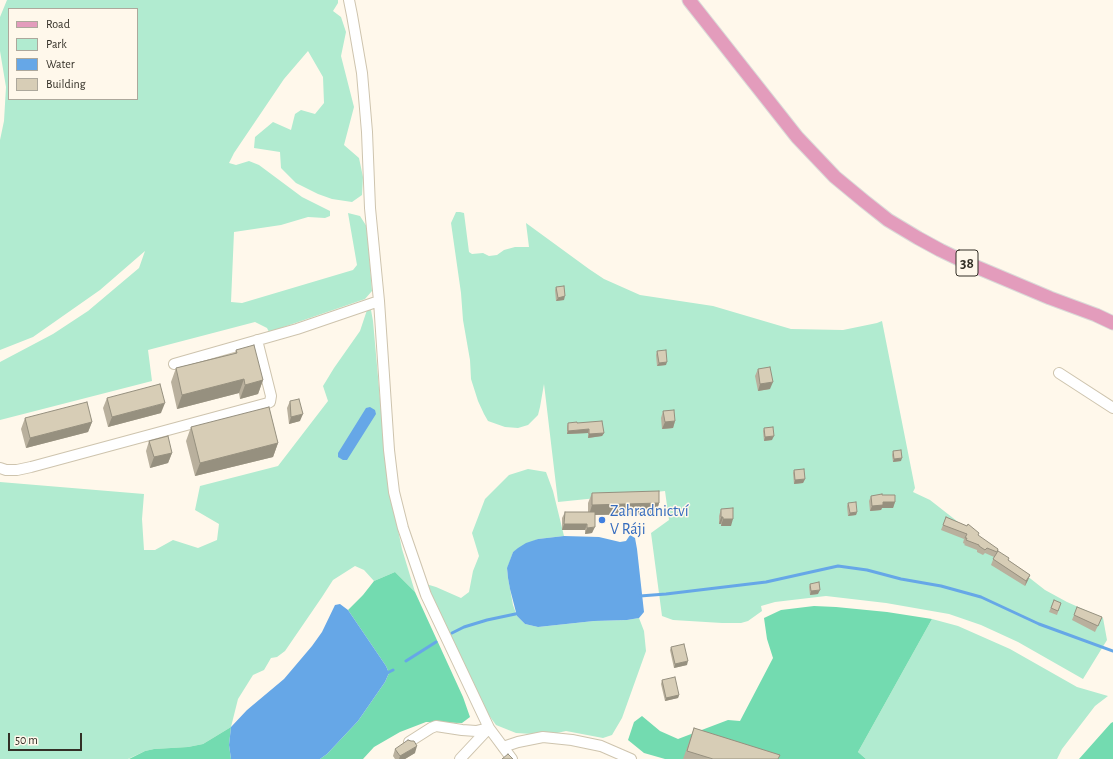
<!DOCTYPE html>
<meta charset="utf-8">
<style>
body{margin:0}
#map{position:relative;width:1113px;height:759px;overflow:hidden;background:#fff8eb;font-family:"Alegreya Sans",sans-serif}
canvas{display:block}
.legend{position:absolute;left:8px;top:8px;width:130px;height:92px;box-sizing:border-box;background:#fff8eb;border:1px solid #ada89c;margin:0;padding:5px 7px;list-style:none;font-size:12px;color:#332f26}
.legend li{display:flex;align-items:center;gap:8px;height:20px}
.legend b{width:20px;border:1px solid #ada89c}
.scale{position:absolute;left:8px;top:733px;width:74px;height:18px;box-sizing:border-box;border:2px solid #332f26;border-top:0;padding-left:5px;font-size:12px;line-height:14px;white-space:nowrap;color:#332f26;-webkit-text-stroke:3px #fff8eb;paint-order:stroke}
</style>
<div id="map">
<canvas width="1113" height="759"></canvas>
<ul class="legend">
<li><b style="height:5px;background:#e39cbc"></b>Road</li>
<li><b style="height:11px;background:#b1ebd0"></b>Park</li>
<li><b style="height:11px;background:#66a7e7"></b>Water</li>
<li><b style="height:11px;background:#d7cdb6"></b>Building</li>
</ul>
<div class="scale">50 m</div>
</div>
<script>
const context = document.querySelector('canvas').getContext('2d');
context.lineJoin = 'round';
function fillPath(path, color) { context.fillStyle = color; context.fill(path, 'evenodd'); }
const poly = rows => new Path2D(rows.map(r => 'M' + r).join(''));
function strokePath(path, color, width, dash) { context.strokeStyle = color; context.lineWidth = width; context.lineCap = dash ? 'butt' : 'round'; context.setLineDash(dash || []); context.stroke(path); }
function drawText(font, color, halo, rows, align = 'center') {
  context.font = font + ' "Alegreya Sans",sans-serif'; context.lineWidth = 3; context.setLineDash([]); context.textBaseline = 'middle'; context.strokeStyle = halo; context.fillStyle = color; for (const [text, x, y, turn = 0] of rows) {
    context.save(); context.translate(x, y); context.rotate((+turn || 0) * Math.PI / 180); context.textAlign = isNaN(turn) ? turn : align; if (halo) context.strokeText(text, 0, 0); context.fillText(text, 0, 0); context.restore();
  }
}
fillPath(poly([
 [7,0,338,0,338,3,333,11,341,17,346,32,341,56,354,107,344,145,359,158,363,177,362,195,352,202,332,199,318,194,296,183,281,168,280,152,254,148,255,137,273,122,291,130,295,114,301,110,315,114,324,103,323,77,308,51,284,79,234,153,229,163,236,165,249,161,259,165,302,197,330,211,330,216,325,218,308,217,281,225,234,232,231,302,242,303,353,270,357,265,348,213,360,216,367,227,372,291,365,299,269,332,267,328,255,322,148,350,152,381,0,420,0,362,53,334,88,311,139,268,145,251,100,290,33,337,0,350,0,140,4,121,6,87,0,51,0,17],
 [9,9,137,9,137,99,9,99],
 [456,212,460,212,464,213,469,252,472,254,483,253,489,256,497,255,504,250,515,247,529,247,526,223,589,269,604,279,640,295,713,306,791,329,843,330,877,323,882,321,915,488,913,492,930,500,1045,590,1067,602,1103,618,1107,640,1083,679,1018,642,981,625,949,614,886,603,826,596,775,602,761,606,762,611,748,621,741,623,722,623,673,620,662,616,651,533,669,520,665,491,558,502,544,384,540,407,538,415,528,425,518,428,505,427,488,421,484,414,478,401,471,379,470,360,463,320,461,293,451,223],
 [367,310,371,310,373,321,387,477,402,549,415,592,395,572,374,581,364,570,355,566,333,580,322,597,285,651,277,657,271,658,264,670,253,675,238,699,231,727,203,744,188,747,154,749,145,751,128,759,0,759,0,482,144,494,142,519,144,550,155,550,173,540,198,548,217,540,219,524,195,510,200,486,278,466,328,401,323,386,334,368,360,331],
 [528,469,546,472,553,491,564,536,538,539,513,552,507,569,508,578,513,605,517,616,525,624,538,627,594,621,627,620,639,618,644,631,646,651,622,718,612,735,603,738,566,731,548,735,516,733,496,725,480,703,426,584,436,587,461,598,469,592,473,571,479,556,472,533,485,499,509,475],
 [932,619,958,626,1010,649,1077,687,1108,696,1095,706,1062,749,1057,759,866,759,858,752]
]), '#b1ebd0');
fillPath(poly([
 [395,572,415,592,463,697,470,717,462,723,426,722,400,732,374,747,363,759,320,759,327,754,358,721,385,682,389,673,386,666,348,610,363,595,374,581],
 [814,606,836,607,887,612,932,619,858,752,866,759,665,759,644,753,628,740,634,722,642,716,660,731,678,739,728,720,740,721,773,658,767,639,764,618,781,610],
 [1113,722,1113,759,1079,759,1111,723],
 [231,727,229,745,231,759,129,759,145,751,154,749,188,747,203,744]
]), '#73dbb0');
fillPath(poly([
 [370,407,375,410,376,414,347,460,343,460,338,457,338,453,366,408],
 [630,535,635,538,637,549,644,612,639,618,627,620,594,621,538,627,525,624,517,616,510,589,508,578,507,568,513,552,518,548,526,543,538,539,564,536,599,537,620,542,626,541],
 [340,604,348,610,386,666,389,673,385,682,358,721,327,754,320,759,231,759,229,745,231,727,247,710,284,679,312,646,322,632,335,605]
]), '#66a7e7');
strokePath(poly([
 [640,596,666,594,766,582,838,566,867,570,901,579,941,586,981,597,1039,624,1113,651],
 [452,633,464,627,487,620,520,613],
 [406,661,436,642],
 [385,674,393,670]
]), '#66a7e7', 3);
const minor = poly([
 [349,0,352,15,362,73,367,132,370,208,379,301,389,450,394,492,403,528,426,595,489,728,512,759],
 [174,364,297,329,379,301],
 [1059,373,1113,408],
 [0,468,6,470,17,470,31,467,268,403,270,402,271,396,257,340],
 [409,742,431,728,436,726,462,730,476,731,489,728,460,759],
 [503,747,518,742,543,737,572,740,601,746,631,759]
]);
const major = poly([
 [689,0,797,137,835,177,864,201,888,220,918,238,940,250,967,263,1050,298,1096,315,1113,323]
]);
strokePath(minor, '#cec4ae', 12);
strokePath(major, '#dadad8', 15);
strokePath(minor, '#fff', 10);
strokePath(major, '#e39cbc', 13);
fillPath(poly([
 [556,287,564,300,556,301,555,290],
 [236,350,263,380,258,394,240,399,239,393,177,409,171,382,176,368,235,353],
 [657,351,666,365,657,366,656,355],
 [758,369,770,389,758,391,755,376],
 [107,398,161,413,108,427,103,408],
 [290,401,300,421,289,424,287,408],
 [663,411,675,421,673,428,662,429,661,418],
 [25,418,92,422,88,432,26,448,21,429],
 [568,423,577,423,604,433,602,436,588,438,588,433,567,434,567,426],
 [191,427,278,443,273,457,195,476,186,441],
 [764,428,772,440,764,441,763,431],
 [149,441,172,453,168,463,150,468,146,451],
 [893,451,901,461,893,462,892,455],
 [794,470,805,479,803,483,794,484,793,473],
 [592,493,659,503,656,514,595,515,592,533,585,534,585,530,562,530,562,518,565,512,588,512,588,503],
 [882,495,895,502,893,508,882,508,881,510,870,511,869,501,871,496],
 [848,503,857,512,856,515,848,516,847,506],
 [721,509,731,526,721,526,721,524,719,524,719,516],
 [946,517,967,526,997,552,1008,560,1030,575,1028,580,1025,586,991,565,994,557,985,553,983,555,977,552,977,550,964,545,965,544,963,543,964,539,941,530],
 [810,584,818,594,810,595,809,587],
 [1054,600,1061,603,1057,615,1049,612],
 [1074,615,1102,617,1095,632,1072,620],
 [671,647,687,665,674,668,670,650],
 [662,680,679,695,678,698,665,701,661,684],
 [694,728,778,759,683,759],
 [395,749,415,753,405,759,395,759,393,756]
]), '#b9b09d');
fillPath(poly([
 [565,296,564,300,556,301,558,298],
 [667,362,666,365,657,366,659,363],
 [244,379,239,393,177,409,182,395],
 [263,380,258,394,240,399,245,385],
 [773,382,770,389,758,391,760,384],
 [165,403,161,413,108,427,112,417],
 [303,414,300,421,289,424,291,417],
 [675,421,673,428,662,429,665,422],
 [92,422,88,432,26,448,30,438],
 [589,429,588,433,567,434,568,431],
 [604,433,602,436,588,438,589,434],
 [774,436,772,440,764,441,765,437],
 [278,443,273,457,195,476,200,463],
 [172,453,168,463,150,468,154,457],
 [902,458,901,461,893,462,894,459],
 [805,479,803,483,794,484,795,480],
 [883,502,895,502,893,508,882,508,881,510,870,511,872,506],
 [659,503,656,514,589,515,592,505],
 [857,512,856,515,848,516,850,513],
 [721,517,723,517,721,524,719,524],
 [723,519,733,519,731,526,721,526],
 [564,524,587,524,585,530,562,530],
 [595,527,592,533,585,534,587,528],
 [1030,575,1028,580,1025,586,1026,581],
 [820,590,818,594,810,595,811,591],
 [688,661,687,665,674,668,675,664],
 [679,695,678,698,665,701,666,698],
 [417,746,415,753,405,759,399,759,400,756]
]), '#96907f');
const building = poly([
 [564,286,565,296,558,298,556,287,564,286],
 [254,345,263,380,245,385,244,379,182,395,176,368,237,353,236,350,254,345],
 [666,350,667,362,659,363,657,351,666,350],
 [770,367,773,382,760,384,758,369,770,367],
 [160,384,165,403,112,417,107,398,160,384],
 [299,399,303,414,291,417,290,401,299,399],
 [87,402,92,422,30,438,25,418,87,402],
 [269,407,278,443,200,463,191,427,269,407],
 [674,410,675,421,665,422,663,411,674,410],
 [602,421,604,433,589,434,589,429,568,431,568,423,577,422,577,423,602,421],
 [773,427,774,436,765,437,764,428,773,427],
 [168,436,172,453,154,457,149,441,168,436],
 [901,450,902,458,894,459,893,451,901,450],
 [804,469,805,479,795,480,794,470,804,469],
 [659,491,659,503,592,505,592,493,659,491],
 [882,494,882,495,895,495,895,502,883,502,883,505,872,506,871,496,882,494],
 [856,502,857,512,850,513,848,503,856,502],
 [733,508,733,519,723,519,723,517,721,517,721,509,733,508],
 [565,512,595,512,595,527,587,528,587,524,564,524,565,512],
 [946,517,967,526,968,524,979,533,978,535,998,549,997,552,987,548,985,550,979,546,979,545,966,540,967,538,965,538,967,534,943,525,946,517],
 [998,551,1009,558,1008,560,1030,575,1026,581,993,559,998,551],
 [819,582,820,590,811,591,810,584,819,582],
 [1054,600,1061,603,1058,611,1051,608,1054,600],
 [1077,607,1102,617,1098,626,1074,615,1077,607],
 [684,644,688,661,675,664,671,647,684,644],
 [675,677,679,695,666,698,662,680,675,677],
 [694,728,780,755,778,759,713,759,687,751,694,728],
 [408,740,411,741,414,741,417,746,400,756,395,749,408,740],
 [508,754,513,759,502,759,508,754]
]);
fillPath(building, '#d7cdb6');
strokePath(building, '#96907f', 1);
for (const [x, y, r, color] of [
 [602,520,4,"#3f7fe0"]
]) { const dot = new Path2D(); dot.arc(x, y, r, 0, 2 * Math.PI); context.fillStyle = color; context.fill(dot); strokePath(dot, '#fff8eb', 1.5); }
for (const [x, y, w] of [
 [967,263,22]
]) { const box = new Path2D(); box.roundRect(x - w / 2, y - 13, w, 26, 3); context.fillStyle = '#fff8eb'; context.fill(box); strokePath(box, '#332f26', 1); }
drawText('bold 15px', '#332f26', null, [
 ["38",967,263]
]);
drawText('16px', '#366cbe', '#fff8eb', [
 ["Zahradnictví",610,511],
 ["V Ráji",610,529]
], 'left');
</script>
